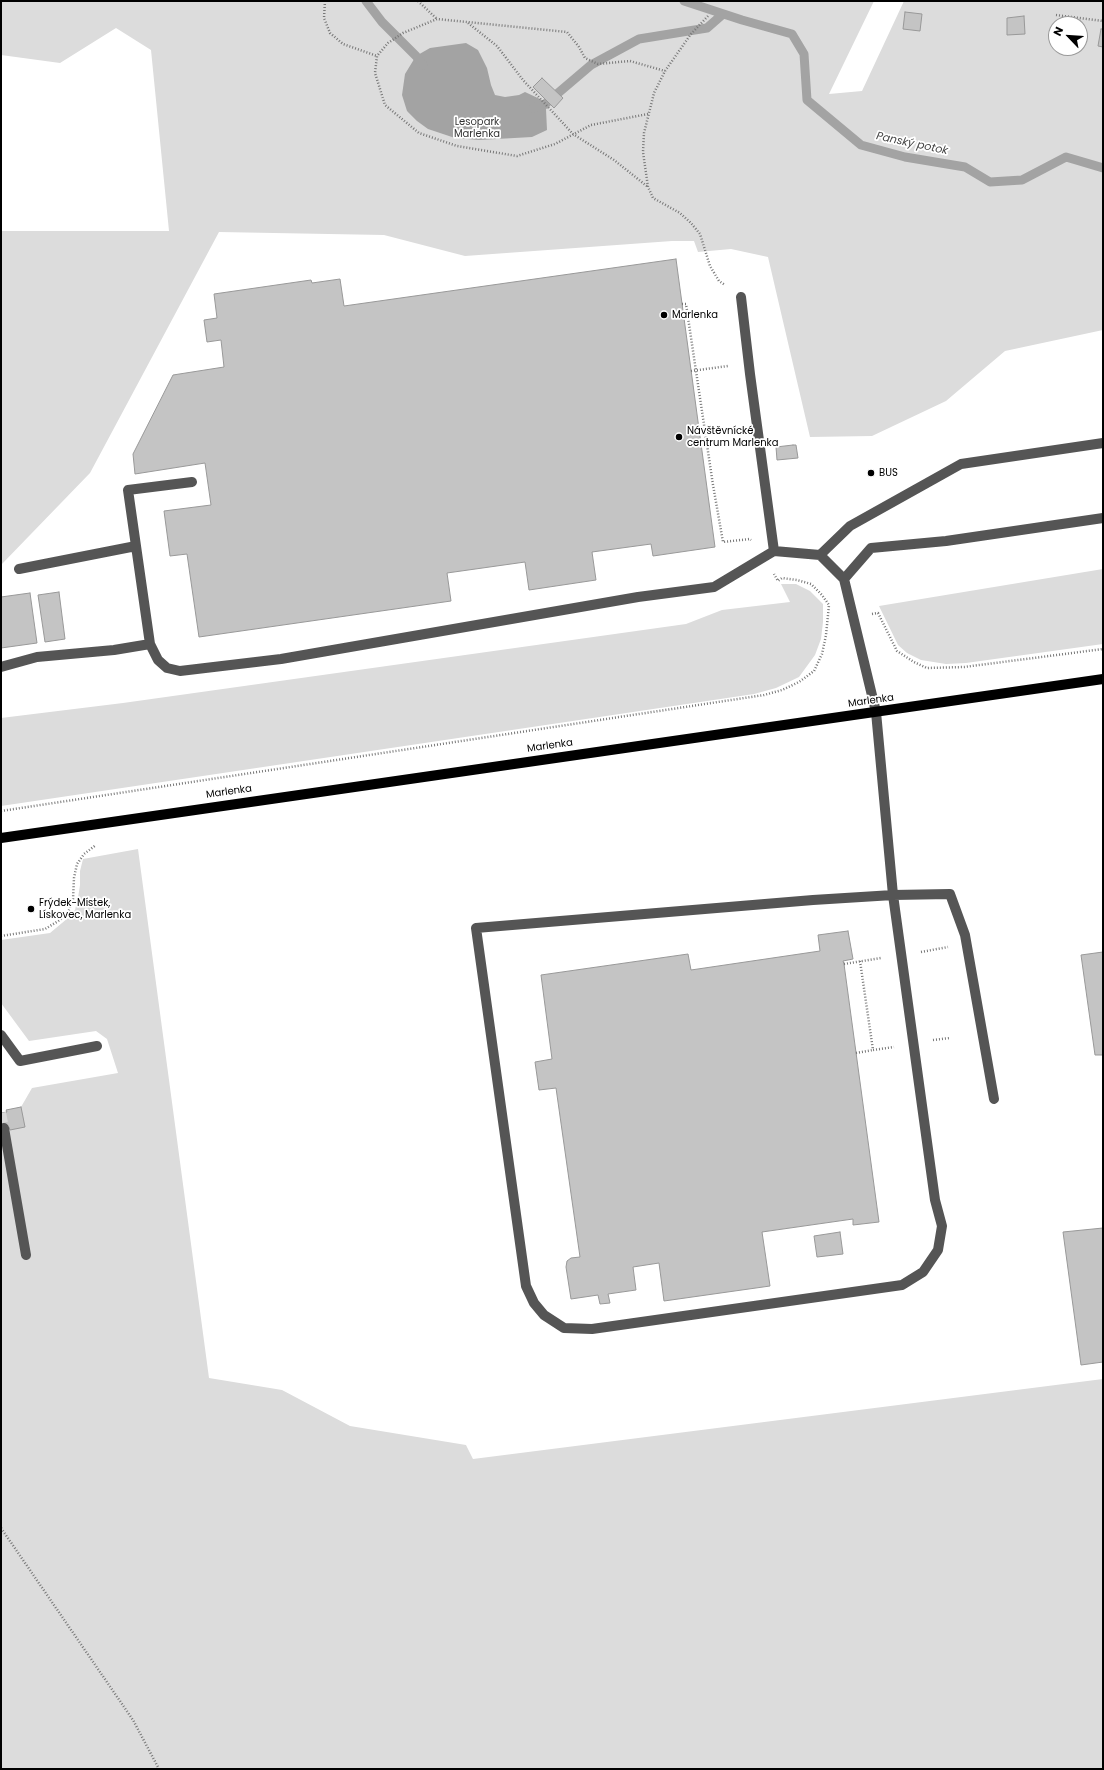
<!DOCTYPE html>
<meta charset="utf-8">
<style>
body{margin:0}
#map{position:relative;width:1104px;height:1770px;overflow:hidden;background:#fff;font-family:Poppins,sans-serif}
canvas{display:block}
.frame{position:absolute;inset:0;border:2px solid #000;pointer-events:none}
.north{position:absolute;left:1048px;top:16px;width:40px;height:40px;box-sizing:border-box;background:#fff;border:1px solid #999;border-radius:50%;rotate:295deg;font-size:11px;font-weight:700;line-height:16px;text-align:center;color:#000}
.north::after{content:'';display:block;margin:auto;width:14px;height:18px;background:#000;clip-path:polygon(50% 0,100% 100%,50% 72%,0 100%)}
</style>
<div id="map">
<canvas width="1104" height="1770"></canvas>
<div class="frame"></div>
<div class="north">N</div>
</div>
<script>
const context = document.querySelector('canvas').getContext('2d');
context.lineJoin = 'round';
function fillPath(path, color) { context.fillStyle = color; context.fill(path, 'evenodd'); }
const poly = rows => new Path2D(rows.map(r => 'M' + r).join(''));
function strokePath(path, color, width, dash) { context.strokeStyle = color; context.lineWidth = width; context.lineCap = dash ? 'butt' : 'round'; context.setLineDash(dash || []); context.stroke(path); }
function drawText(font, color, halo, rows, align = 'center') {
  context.font = font + ' Poppins,sans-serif'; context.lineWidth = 3.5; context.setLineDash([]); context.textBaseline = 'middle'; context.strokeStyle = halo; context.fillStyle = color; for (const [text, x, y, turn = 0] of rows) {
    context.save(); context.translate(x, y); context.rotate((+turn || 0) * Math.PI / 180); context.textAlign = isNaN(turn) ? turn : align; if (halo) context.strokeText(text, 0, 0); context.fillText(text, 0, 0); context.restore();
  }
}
fillPath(poly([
 [1,1,874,1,829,94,862,91,904,1,1103,1,1103,330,1005,351,946,401,872,436,810,437,768,257,731,249,698,252,694,241,672,241,465,256,384,235,219,232,90,473,1,565,1,231,169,231,151,50,116,28,60,63,1,55],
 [1056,24,1080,24,1080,48,1056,48],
 [1103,569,1103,644,966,663,946,664,921,660,907,653,898,645,879,606],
 [781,584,796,584,810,591,823,604,823,622,821,639,815,655,799,677,776,688,754,694,1,806,1,718,123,703,686,624,722,610,790,602],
 [138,849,209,1378,282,1390,350,1426,466,1445,473,1459,1103,1379,1103,1769,1,1769,1,1113,6,1112,6,1110,21,1107,32,1088,118,1073,107,1039,96,1031,29,1041,1,1003,1,940,50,933,68,918,75,910,78,898,80,885,80,871,83,859]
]), '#dcdcdc');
fillPath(poly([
 [466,43,478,50,487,68,491,85,495,95,505,97,519,95,525,92,542,100,546,109,547,130,532,137,479,140,455,138,428,129,417,121,407,111,402,95,405,74,416,56,430,48]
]), '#a3a3a3');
strokePath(poly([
 [366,1,382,22,416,56,423,65],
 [684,1,742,20,792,34,804,54,807,100,861,145,905,157,965,167,990,182,1022,180,1066,157,1103,168],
 [533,108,544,105,591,65,639,39,707,28,723,14]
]), '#a3a3a3', 9);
const building = poly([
 [905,12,922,14,920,31,903,29,905,12],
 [1024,16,1025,34,1007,35,1007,18,1024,16],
 [1101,29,1103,29,1103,47,1098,46,1101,29],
 [542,78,563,98,554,108,533,87,542,78],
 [676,259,715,547,653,556,651,544,592,552,596,580,529,590,525,562,447,573,451,601,199,637,187,554,170,556,164,511,211,505,205,463,135,474,133,454,173,375,224,367,221,340,207,342,204,320,217,318,214,294,311,280,312,283,340,279,344,306,676,259],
 [793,445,796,445,798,458,777,460,776,447,793,445],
 [59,592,65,639,45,642,38,595,59,592],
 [30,593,37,643,1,648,1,597,30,593],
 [848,931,853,959,843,961,844,964,879,1222,853,1225,853,1219,762,1232,770,1286,664,1301,659,1263,633,1267,636,1290,608,1294,610,1303,600,1304,598,1295,571,1299,566,1267,567,1261,571,1258,580,1257,556,1088,539,1090,535,1062,552,1059,541,975,688,954,691,970,820,951,818,935,848,931],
 [1103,952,1103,1055,1095,1055,1081,955,1103,952],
 [21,1107,25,1127,10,1130,9,1127,1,1129,1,1113,7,1112,6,1110,21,1107],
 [1103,1228,1103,1362,1081,1365,1063,1232,1103,1228],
 [840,1232,843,1254,817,1257,814,1236,840,1232]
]);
fillPath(building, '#c4c4c4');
strokePath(building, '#999', 1);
strokePath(poly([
 [1,1113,4,1128]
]), '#d9d9d9', 10, [10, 5]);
strokePath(poly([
 [325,1,324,18,330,33,343,44,377,56],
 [418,1,437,19],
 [1056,15,1103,21],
 [708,16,691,34,665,71,654,93,644,133,643,152,648,187,653,198,680,213,691,223,700,234,710,266,719,281,725,285],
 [468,23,497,46,523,80,573,134,614,160,648,187],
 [648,114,591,125,555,144,517,156,457,146,419,133,385,105,375,73,377,56,388,43,403,33,437,19,567,32,579,47,585,58,598,64,630,61,665,71],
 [682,304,686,304,713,485,723,542,750,539,751,540],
 [691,371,728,366],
 [872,614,878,613,897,651,914,662,927,668,964,667,1103,649],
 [1,811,764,695,782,690,799,682,814,671,822,654,826,635,829,605,822,595,811,584,797,580,782,578,778,581,774,574],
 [1,936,45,929,60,920,69,910,73,899,74,878,77,864,84,854,96,845],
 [921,952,948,947],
 [860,961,873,1050,894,1047],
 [844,964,881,958],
 [933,1040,950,1038],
 [856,1053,873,1050],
 [1,1528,133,1720,159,1769]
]), '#777', 2.5, [1, 2]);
strokePath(poly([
 [741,297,750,374,774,551],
 [192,482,128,490,150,644,158,660,167,668,180,671,281,659,638,597,714,587,774,551,820,555,844,579,876,712,893,895,935,1200,942,1226,938,1250,923,1272,902,1285,592,1329,564,1328,544,1315,534,1303,526,1286,476,928,813,900,893,895,950,894,965,935,994,1099],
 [820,555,850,526,961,464,1103,443],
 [19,569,136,546],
 [844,579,871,548,946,541,1103,518],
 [1,667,37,657,114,650,150,644],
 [1,1035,20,1061,97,1046],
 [4,1128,26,1255]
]), '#555', 10);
strokePath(poly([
 [1,838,1103,679]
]), '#000', 10);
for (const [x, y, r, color] of [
 [664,315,4,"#000"],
 [679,437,4,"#000"],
 [871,473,4,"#000"],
 [31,909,4,"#000"]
]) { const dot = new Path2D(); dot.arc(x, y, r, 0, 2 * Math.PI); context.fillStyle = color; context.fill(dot); strokePath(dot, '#fff', 1.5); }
drawText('10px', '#333', '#fff', [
 ["Lesopark",477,122],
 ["Marlenka",477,134]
]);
drawText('10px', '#000', '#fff', [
 ["Marlenka",672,315],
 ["Návštěvnícké",687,431],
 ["centrum Marlenka",687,443],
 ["BUS",879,473],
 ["Frýdek-Místek,",39,903],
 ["Lískovec, Marlenka",39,915]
], 'left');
drawText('10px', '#000', '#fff', [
 ["Marlenka",871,701,-8],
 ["Marlenka",550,746,-8],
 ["Marlenka",229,792,-8]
]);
drawText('italic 11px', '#444', '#fff', [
 ["Panský potok",912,144,12]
]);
</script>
